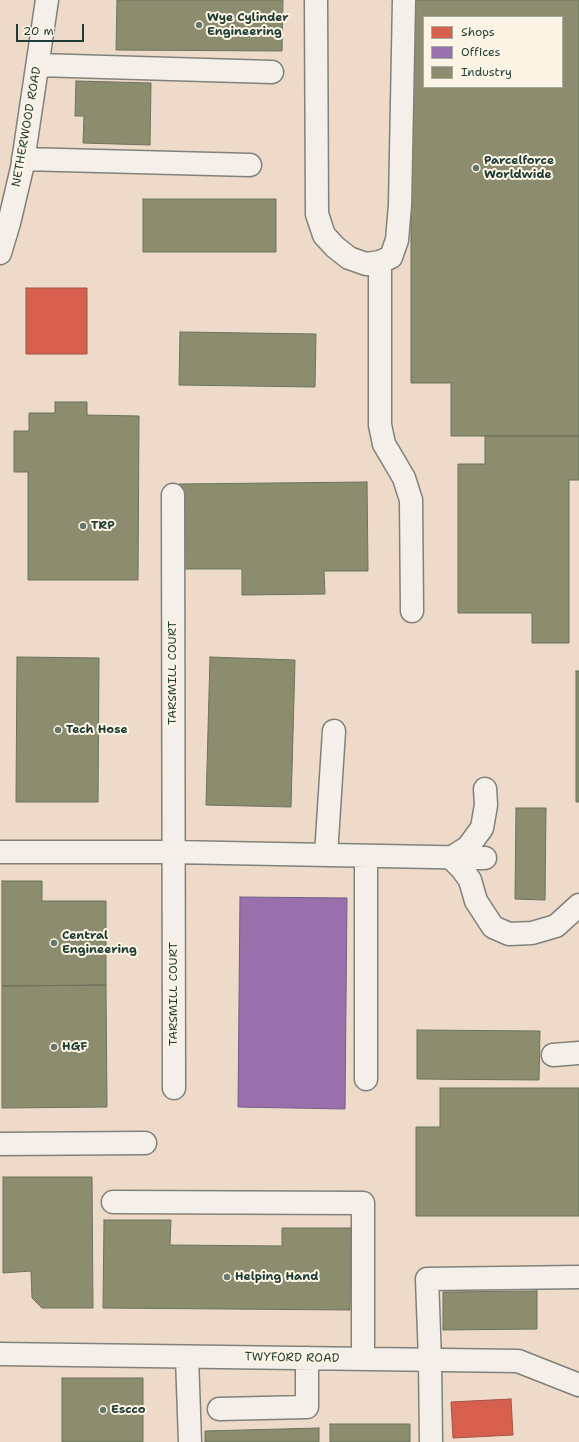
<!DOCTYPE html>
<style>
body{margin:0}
#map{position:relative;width:579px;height:1442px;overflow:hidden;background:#ece1d6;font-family:"Shantell Sans",sans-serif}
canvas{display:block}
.legend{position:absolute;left:423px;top:16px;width:140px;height:72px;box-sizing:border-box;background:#fcf5e5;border:1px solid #a4ab9e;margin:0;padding:5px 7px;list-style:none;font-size:12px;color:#1f3d34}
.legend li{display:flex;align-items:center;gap:8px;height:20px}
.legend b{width:20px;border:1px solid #a4ab9e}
.scale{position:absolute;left:16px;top:24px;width:68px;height:18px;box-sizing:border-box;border:2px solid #1f3d34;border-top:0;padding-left:5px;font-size:12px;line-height:14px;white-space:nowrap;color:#1f3d34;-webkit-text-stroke:3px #fcf5e5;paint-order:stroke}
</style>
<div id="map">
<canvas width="579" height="1442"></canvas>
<ul class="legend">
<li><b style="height:11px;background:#d6604d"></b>Shops</li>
<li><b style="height:11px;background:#9970ab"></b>Offices</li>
<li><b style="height:11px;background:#8c8c6e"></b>Industry</li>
</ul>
<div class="scale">20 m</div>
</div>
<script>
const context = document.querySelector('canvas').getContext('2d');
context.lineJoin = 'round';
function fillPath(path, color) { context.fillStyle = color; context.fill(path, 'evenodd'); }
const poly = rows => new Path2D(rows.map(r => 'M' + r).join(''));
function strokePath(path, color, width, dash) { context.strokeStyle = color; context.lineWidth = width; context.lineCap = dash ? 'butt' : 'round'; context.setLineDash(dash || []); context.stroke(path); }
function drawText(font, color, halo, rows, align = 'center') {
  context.font = font + ' "Shantell Sans",sans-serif'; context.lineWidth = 4; context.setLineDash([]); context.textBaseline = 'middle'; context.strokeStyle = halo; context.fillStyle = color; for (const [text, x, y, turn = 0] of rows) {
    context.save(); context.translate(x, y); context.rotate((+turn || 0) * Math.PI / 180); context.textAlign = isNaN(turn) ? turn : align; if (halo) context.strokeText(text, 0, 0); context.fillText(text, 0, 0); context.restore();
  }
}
fillPath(poly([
 [0,0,579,0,579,1442,0,1442],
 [424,17,562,17,562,87,424,87]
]), '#eedac8');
const shops = poly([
 [26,288,87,288,87,354,26,354,26,288],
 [511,1399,513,1435,453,1438,451,1402,511,1399]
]);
fillPath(shops, '#d6604d');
strokePath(shops, '#9f5646', 1);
const offices = poly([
 [240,897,347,898,345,1109,238,1107,240,897]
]);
fillPath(offices, '#9970ab');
strokePath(offices, '#746187', 1);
const industry = poly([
 [117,0,283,0,282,51,116,50,117,0],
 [411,0,579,0,579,436,451,436,451,383,411,383,411,0],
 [424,17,562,17,562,87,424,87,424,17],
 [76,81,151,83,150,145,83,143,84,116,75,116,76,81],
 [143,199,276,199,276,252,143,252,143,199],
 [180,332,316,334,315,387,179,385,180,332],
 [55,402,87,402,87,415,139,416,138,580,28,580,28,472,14,472,14,431,29,431,29,413,55,413,55,402],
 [485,436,579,436,579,480,569,480,569,643,532,643,532,613,458,613,458,464,485,464,485,436],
 [367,482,368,571,324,571,325,594,242,595,242,569,180,569,179,484,367,482],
 [17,657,99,658,98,802,16,802,17,657],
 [210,657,295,660,291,807,206,805,210,657],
 [576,671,579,671,579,802,576,802,576,671],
 [516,808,546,808,545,900,515,899,516,808],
 [2,881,42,881,42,901,106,901,106,985,2,986,2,881],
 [106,985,107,1107,2,1108,2,986,106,985],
 [417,1030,540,1031,539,1080,417,1079,417,1030],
 [440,1088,579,1088,579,1216,416,1216,416,1127,440,1127,440,1088],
 [3,1177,92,1177,93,1308,42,1308,32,1298,31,1271,3,1273,3,1177],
 [104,1220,171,1220,170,1245,282,1246,282,1228,351,1228,350,1310,103,1308,104,1220],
 [537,1291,537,1329,443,1330,443,1292,537,1291],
 [62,1378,143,1378,143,1442,62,1442,62,1378],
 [330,1424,410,1424,410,1442,330,1442,330,1424],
 [319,1428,319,1442,205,1442,205,1431,319,1428]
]);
fillPath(industry, '#8c8c6e');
strokePath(industry, '#6b745d', 1);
const minor = poly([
 [316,0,317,214,324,235,335,247,349,258,366,264,380,262,391,257,397,240,400,205,404,0],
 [38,65,272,72],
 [23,159,250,165],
 [0,253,9,223,22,168,47,0],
 [380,262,380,425,384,444,404,478,411,500,412,611],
 [173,495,174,1088],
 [485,789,486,805,482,828,468,847,451,858,462,869,470,880,476,901,493,927,509,934,532,933,556,926,579,905],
 [0,852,173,852,485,858],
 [326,855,334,731],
 [553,1055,579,1053],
 [366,1079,366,856],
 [0,1144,145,1143],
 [113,1202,363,1203,363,1359],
 [0,1354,518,1361,579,1385],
 [187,1357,190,1442],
 [219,1409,307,1407,307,1358],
 [431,1442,430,1360,427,1279,579,1277]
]);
strokePath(minor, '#81817b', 25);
strokePath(minor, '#f4efe9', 22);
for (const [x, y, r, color] of [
 [199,25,4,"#67766d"],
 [476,168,4,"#67766d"],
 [83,526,4,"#67766d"],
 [58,730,4,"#67766d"],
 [54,943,4,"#67766d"],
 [54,1047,4,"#67766d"],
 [227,1277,4,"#67766d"],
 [103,1410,4,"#67766d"]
]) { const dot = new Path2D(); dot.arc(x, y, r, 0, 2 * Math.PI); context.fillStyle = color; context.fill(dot); strokePath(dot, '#fcf5e5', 1.5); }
drawText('bold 12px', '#1f3d34', '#fcf5e5', [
 ["Wye Cylinder",207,18],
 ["Engineering",207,32],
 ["Parcelforce",484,161],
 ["Worldwide",484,175],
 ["TRP",91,526],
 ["Tech Hose",66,730],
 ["Central",62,936],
 ["Engineering",62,950],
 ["HGF",62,1047],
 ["Helping Hand",235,1277],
 ["Escco",111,1410]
], 'left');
drawText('12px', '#1f3d34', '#fcf5e5', [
 ["NETHERWOOD ROAD",27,127,-80],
 ["TARSMILL COURT",173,673,-90],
 ["TARSMILL COURT",174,994,-90],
 ["TWYFORD ROAD",292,1358,1]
]);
</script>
